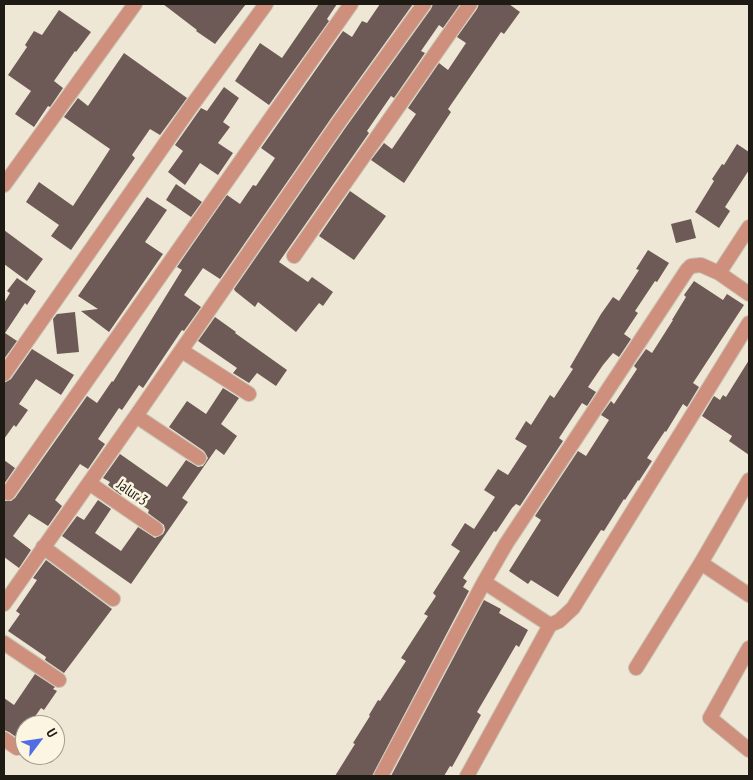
<!DOCTYPE html>
<style>
body{margin:0}
#map{position:relative;width:753px;height:780px;overflow:hidden;background:#efe7d5;font-family:"PT Sans Narrow",sans-serif}
canvas{display:block}
.frame{position:absolute;inset:0;border:5px solid #1e1b15;pointer-events:none}
.north{position:absolute;left:15px;top:715px;width:50px;height:50px;box-sizing:border-box;background:#fcf5e2;border:1px solid #a39e90;border-radius:50%;rotate:59deg;font-size:14px;font-weight:700;line-height:20px;text-align:center;color:#1e1b15}
.north::after{content:'';display:block;margin:auto;width:18px;height:22px;background:#526de3;clip-path:polygon(50% 0,100% 100%,50% 72%,0 100%)}
</style>
<div id="map">
<canvas width="753" height="780"></canvas>
<div class="frame"></div>
<div class="north">U</div>
</div>
<script>
const context = document.querySelector('canvas').getContext('2d');
context.lineJoin = 'round';
function fillPath(path, color) { context.fillStyle = color; context.fill(path, 'evenodd'); }
const poly = rows => new Path2D(rows.map(r => 'M' + r).join(''));
function strokePath(path, color, width, dash) { context.strokeStyle = color; context.lineWidth = width; context.lineCap = dash ? 'butt' : 'round'; context.setLineDash(dash || []); context.stroke(path); }
function drawText(font, color, halo, rows, align = 'center') {
  context.font = font + ' "PT Sans Narrow",sans-serif'; context.lineWidth = 5; context.setLineDash([]); context.textBaseline = 'middle'; context.strokeStyle = halo; context.fillStyle = color; for (const [text, x, y, turn = 0] of rows) {
    context.save(); context.translate(x, y); context.rotate((+turn || 0) * Math.PI / 180); context.textAlign = isNaN(turn) ? turn : align; if (halo) context.strokeText(text, 0, 0); context.fillText(text, 0, 0); context.restore();
  }
}
fillPath(poly([
 [163,4,246,4,215,44,196,31,197,30],
 [319,4,337,4,327,19,329,21,269,105,235,81,260,43,282,58],
 [380,4,413,4,332,117,220,279,203,268,184,295,201,307,184,331,182,330,143,388,139,385,122,410,119,408,98,439,105,444,88,469,80,464,55,500,62,506,48,526,29,514,13,536,31,550,19,568,4,557,4,501,11,501,15,498,87,396,97,403,112,381,113,382,182,270,177,267,227,195,240,204,253,185,256,186,275,158,261,148,343,31,352,37,362,21,367,23],
 [433,4,460,4,443,28,439,25,421,51,425,53,394,98,391,96,367,131,369,133,279,262,308,282,312,277,333,292,323,306,319,303,296,332,258,302,255,307,235,291,234,289,346,127,431,9],
 [479,4,509,4,520,12,504,34,501,32,448,109,451,112,404,183,371,160,384,143,392,149,416,114,408,108,439,63,448,70,466,43,457,37,477,9],
 [59,10,91,32,76,52,75,51,54,81,63,88,50,107,48,106,34,127,15,114,31,91,8,75,27,47,25,45,34,31,42,35],
 [124,53,187,98,160,135,150,129,132,155,135,158,71,250,51,236,59,225,26,202,39,182,73,206,90,180,110,149,64,117,78,98,88,106],
 [224,87,239,98,223,122,230,127,218,143,233,153,218,175,200,163,185,185,168,172,183,151,175,145,201,108,207,111],
 [737,144,749,152,749,170,725,207,730,211,719,228,695,212,714,181,712,179,722,164,724,165],
 [176,184,202,202,191,217,166,200],
 [350,191,386,216,354,260,319,236],
 [147,197,167,210,145,242,163,254,109,332,81,311,98,309,78,296],
 [691,219,696,238,676,243,671,224],
 [4,230,43,259,27,281,4,264],
 [648,250,669,263,657,282,655,281,635,311,638,313,624,334,631,339,619,357,613,353,603,365,588,387,596,392,587,406,582,403,559,438,563,441,520,506,516,504,512,508,496,532,494,531,463,578,467,581,463,587,469,591,372,776,335,776,355,744,353,743,370,716,369,715,378,700,380,701,406,661,401,658,428,616,424,614,436,596,433,593,460,551,451,545,465,523,474,529,495,497,484,490,498,469,508,475,527,446,515,439,526,421,531,425,550,395,554,398,573,369,570,367,601,314,613,297,619,301,639,270,636,269],
 [17,278,36,291,27,305,25,303,5,333,17,341,4,359,4,303,10,293,7,291],
 [694,281,723,300,727,294,744,305,693,383,699,387,687,407,683,404,666,432,665,431,647,458,652,461,639,481,638,480,625,500,624,499,604,531,601,530,558,597,531,580,528,584,509,571,541,520,535,516,578,451,586,456,609,420,601,415,611,401,614,404,637,369,634,366,646,349,652,353,673,320,672,320,686,297,684,295],
 [75,312,79,352,57,354,53,319,57,314],
 [215,317,236,332,235,333,287,370,276,386,257,373,249,383,233,373,237,368,198,341],
 [32,349,74,375,61,395,36,379,19,404,28,410,16,427,14,425,4,439,4,383,11,379],
 [749,360,749,455,729,441,732,436,702,416,714,396,720,400,723,395,726,397],
 [223,388,239,398,221,424,237,436,224,455,216,449,182,498,188,502,131,584,62,536,77,516,84,520,98,500,111,509,95,533,121,551,138,527,155,538,163,534,165,530,164,525,148,513,149,510,123,492,121,495,108,485,110,482,103,478,120,454,167,487,186,460,198,467,203,466,208,458,204,451,169,427,187,401,206,414],
 [4,460,15,468,4,484],
 [46,560,112,609,64,673,45,660,46,657,8,631,20,614,16,611,37,580,33,578],
 [484,600,501,609,499,613,528,630,519,647,516,645,494,683,477,712,481,715,452,767,450,766,444,776,391,776],
 [35,674,55,687,53,689,57,691,44,710,41,708,29,725,25,725,25,731,19,739,9,732,4,730,4,698,14,705]
]), '#6d5a56');
const minor = poly([
 [4,185,135,4],
 [294,256,470,4],
 [719,273,749,227],
 [182,351,249,394],
 [4,374,190,108,266,4],
 [136,416,199,458],
 [89,483,156,529],
 [8,493,351,4],
 [43,547,113,599],
 [701,563,749,595],
 [484,582,550,625],
 [4,604,136,416,339,122,424,4],
 [4,643,59,680],
 [749,648,710,718,749,750],
 [636,668,701,563,749,480],
 [4,739,17,748],
 [381,776,484,582,506,544,687,270,691,266,701,265,719,273,749,294],
 [467,776,550,625,559,621,573,608,749,323]
]);
strokePath(minor, '#c9c2b2', 16);
strokePath(minor, '#ce8f7c', 14);
drawText('15px', '#1e1b15', '#fcf5e2', [
 ["Jalur 3",132,493,35]
]);
</script>
